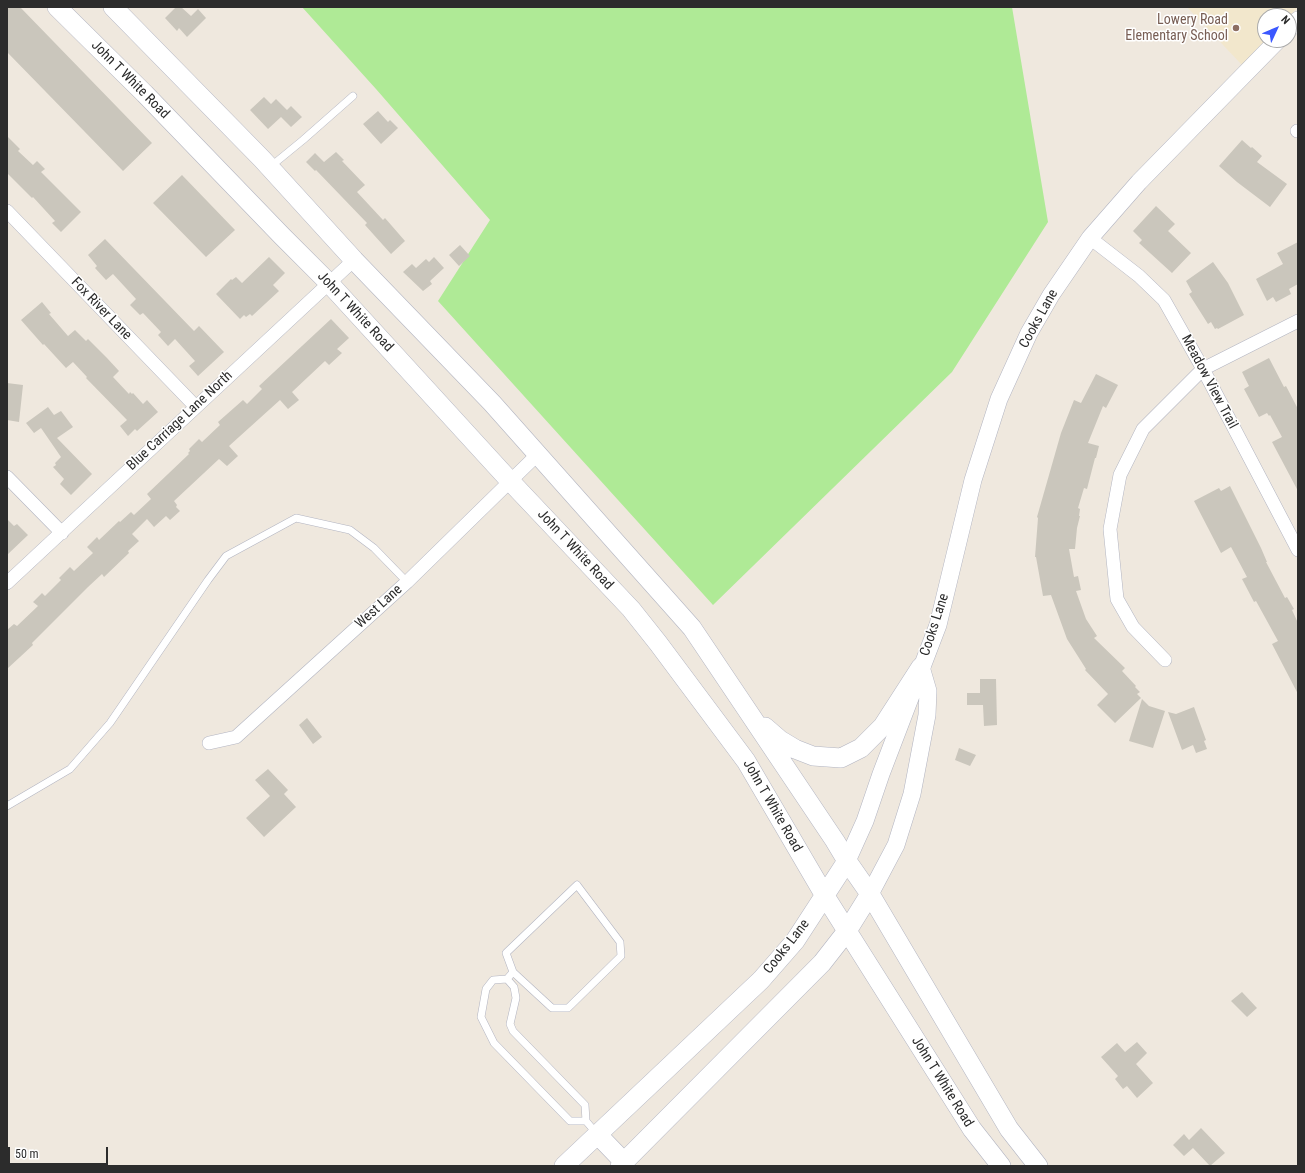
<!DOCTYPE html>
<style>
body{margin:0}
#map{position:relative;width:1305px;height:1173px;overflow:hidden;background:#efe8de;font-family:"Roboto Condensed",sans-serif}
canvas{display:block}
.frame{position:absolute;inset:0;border:8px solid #2c2c2c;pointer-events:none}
.north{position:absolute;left:1257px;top:8px;width:40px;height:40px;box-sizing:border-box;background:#fff;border:1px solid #ababab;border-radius:50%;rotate:46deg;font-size:11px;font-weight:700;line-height:16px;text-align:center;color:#2c2c2c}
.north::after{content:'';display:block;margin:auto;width:14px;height:18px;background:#3b58ff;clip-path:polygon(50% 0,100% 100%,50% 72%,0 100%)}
.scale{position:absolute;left:8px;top:1147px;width:100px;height:18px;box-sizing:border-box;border:2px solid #2c2c2c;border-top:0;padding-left:5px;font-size:12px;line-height:14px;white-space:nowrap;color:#2c2c2c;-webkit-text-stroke:3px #fff;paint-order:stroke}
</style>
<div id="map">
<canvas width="1305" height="1173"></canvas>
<div class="frame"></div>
<div class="north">N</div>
<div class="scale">50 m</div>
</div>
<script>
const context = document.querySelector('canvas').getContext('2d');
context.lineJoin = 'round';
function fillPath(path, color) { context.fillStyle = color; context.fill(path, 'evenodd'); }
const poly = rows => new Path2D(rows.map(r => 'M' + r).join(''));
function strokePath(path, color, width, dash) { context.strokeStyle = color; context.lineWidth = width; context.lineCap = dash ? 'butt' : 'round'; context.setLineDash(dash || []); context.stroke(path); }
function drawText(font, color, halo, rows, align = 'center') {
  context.font = font + ' "Roboto Condensed",sans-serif'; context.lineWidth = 3; context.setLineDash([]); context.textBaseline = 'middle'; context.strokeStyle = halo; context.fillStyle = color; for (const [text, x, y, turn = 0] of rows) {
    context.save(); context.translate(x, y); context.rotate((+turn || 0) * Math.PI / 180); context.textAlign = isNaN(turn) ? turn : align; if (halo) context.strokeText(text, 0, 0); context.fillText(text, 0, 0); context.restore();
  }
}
fillPath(poly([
 [1187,7,1298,7,1289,16,1265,16,1266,40,1242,65]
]), '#f2e7cc');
fillPath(poly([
 [302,7,1012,7,1048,222,952,372,713,605,438,301,490,220,376,89]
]), '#afea96');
fillPath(poly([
 [7,7,20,7,152,143,123,171,7,52],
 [176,7,181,7,191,16,198,9,206,18,187,37,179,28,177,31,165,18],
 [264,97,271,104,276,99,287,110,291,106,302,117,291,127,281,117,268,129,250,110],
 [378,111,388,122,390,120,398,128,381,144,363,124],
 [7,136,20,149,18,151,33,165,37,161,45,169,41,172,81,212,61,232,52,223,55,221,33,197,32,198,7,173],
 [1242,140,1251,148,1252,147,1262,156,1257,162,1287,184,1270,207,1237,182,1219,166],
 [336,152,344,160,342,161,365,185,357,192,383,220,385,218,405,241,391,254,365,225,367,223,316,170,315,171,306,162,315,153,324,162],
 [182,175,235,230,206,257,153,203],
 [1156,206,1175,224,1168,231,1191,253,1172,273,1139,243,1142,240,1133,231],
 [105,239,194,331,199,326,224,352,198,376,189,366,195,361,175,339,168,346,158,335,161,332,143,313,140,315,130,305,136,299,113,274,106,280,95,268,97,266,88,255],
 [1298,242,1298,284,1289,289,1291,294,1276,302,1273,297,1267,301,1256,279,1283,264,1277,253],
 [460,245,470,256,459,266,449,255],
 [269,257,285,273,273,285,279,291,252,316,250,314,246,317,244,315,240,319,216,294,231,279,232,280,236,277,242,283],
 [434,257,444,268,430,281,432,284,423,291,403,272,412,264,416,268,426,259,429,262],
 [1213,262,1228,283,1244,315,1218,329,1217,328,1215,329,1211,322,1208,324,1189,294,1192,292,1186,281],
 [42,302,51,313,49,314,68,336,75,330,86,341,88,339,107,358,119,371,113,377,129,394,130,392,132,394,133,393,143,404,147,400,158,412,137,431,135,429,128,436,120,426,127,420,86,378,87,377,73,362,66,368,44,344,43,345,21,320],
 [331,319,349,338,337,349,342,353,329,365,325,361,292,392,299,400,288,409,280,400,229,446,238,456,227,466,219,459,174,501,177,505,176,507,180,511,170,520,166,516,154,527,147,519,132,534,139,541,128,551,129,553,104,577,102,574,88,587,32,643,33,645,7,669,7,630,14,624,17,626,38,606,33,602,42,593,45,596,61,580,59,578,70,567,74,571,93,553,87,547,97,537,99,540,119,521,120,522,131,512,134,515,151,499,147,494,189,454,188,453,190,451,189,449,199,439,202,442,220,425,218,422,243,400,247,404,262,389,259,386],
 [1269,358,1284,387,1286,386,1298,409,1298,491,1272,442,1282,437,1270,415,1269,416,1267,413,1259,417,1244,389,1249,386,1242,372],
 [1096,374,1118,385,1106,408,1103,406,1088,443,1099,446,1096,458,1095,458,1087,489,1084,488,1078,508,1080,509,1079,516,1080,516,1077,528,1075,549,1069,549,1074,577,1078,576,1081,590,1076,591,1086,619,1097,636,1094,638,1125,668,1122,671,1136,686,1135,687,1140,692,1137,694,1141,698,1115,723,1097,705,1108,694,1085,670,1086,669,1067,639,1051,595,1043,596,1036,557,1035,557,1038,518,1037,517,1061,433,1074,400,1081,403],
 [7,383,23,385,19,422,7,420],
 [48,407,54,415,61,411,73,427,57,438,92,474,71,495,60,484,64,479,53,467,56,465,55,463,61,457,41,428,34,433,26,423],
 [1230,486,1261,548,1267,562,1266,562,1285,598,1287,597,1294,609,1292,610,1298,623,1298,694,1272,644,1278,641,1256,601,1254,602,1242,579,1247,577,1231,547,1221,553,1194,501,1219,488,1221,491],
 [7,519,14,526,17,524,28,535,7,555],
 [980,679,996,679,997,725,984,726,983,705,967,705,967,693,980,693],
 [1142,699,1149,706,1165,711,1153,748,1129,741],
 [1194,707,1206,740,1204,741,1207,749,1196,753,1193,745,1182,750,1168,712,1176,714],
 [307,718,322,737,313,744,299,725],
 [959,748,976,755,970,766,955,760],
 [268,769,288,790,284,794,296,807,264,837,246,818,270,796,255,780],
 [1242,992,1257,1008,1247,1017,1231,1001],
 [1137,1042,1147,1053,1136,1064,1153,1083,1137,1098,1127,1086,1123,1089,1115,1079,1118,1076,1101,1057,1117,1043,1125,1052],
 [1201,1128,1225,1153,1210,1166,1193,1148,1184,1156,1173,1145,1184,1134,1189,1140]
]), '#cac6bc');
const service = poly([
 [270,167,303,140,353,96],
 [7,806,70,769,110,723,208,580,226,556,296,518,350,530,374,548,407,582],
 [577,885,620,942,621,956,568,1008,552,1008,513,972,506,953,577,885],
 [513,972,507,979,493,980,486,989,481,1017,494,1043,570,1121,586,1121],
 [507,979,514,987,516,998,510,1024,513,1031,585,1105,586,1121,597,1134]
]);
const minor = poly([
 [1297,131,1298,131],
 [7,211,196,407],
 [1090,238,1139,276,1164,300,1203,369,1298,550],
 [7,477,62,533],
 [7,583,354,260],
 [1165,660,1133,627,1117,599,1110,529,1120,475,1143,429,1203,369,1298,321],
 [209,743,236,737,407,582,538,454]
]);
const tertiary = poly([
 [1289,29,1298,20],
 [847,861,865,821,881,774,938,625,973,480,999,399,1029,333,1051,295,1090,238,1139,182,1278,40],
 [870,894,896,845,912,794,927,715,928,691,921,667]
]);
const secondary = poly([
 [57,7,145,94,282,236,329,283,510,481,631,609,658,643,746,761,825,896,972,1129,1001,1166],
 [113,7,262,159,354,260,492,403,692,628,835,841,847,861,870,894,1009,1129,1038,1166],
 [765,727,780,740,795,749,813,756,841,758,861,748,883,726,921,667],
 [597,1134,624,1162],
 [564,1166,761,980,795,941,847,861],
 [620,1166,822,963,847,931,870,894]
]);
strokePath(service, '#b2b4c1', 8);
strokePath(minor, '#b2b4c1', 14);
strokePath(tertiary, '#b2b4c1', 18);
strokePath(secondary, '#b2b4c1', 20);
strokePath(service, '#fff', 7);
strokePath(minor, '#fff', 13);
strokePath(tertiary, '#fff', 17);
strokePath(secondary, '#fff', 19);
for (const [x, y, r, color] of [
 [1236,28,4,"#8d6e63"]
]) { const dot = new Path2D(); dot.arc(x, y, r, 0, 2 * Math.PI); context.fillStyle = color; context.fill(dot); strokePath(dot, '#fff', 1.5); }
drawText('14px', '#785e54', '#fff', [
 ["Lowery Road",1228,20],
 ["Elementary School",1228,36]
], 'right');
drawText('14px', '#2c2c2c', '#fff', [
 ["John T White Road",130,80,45],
 ["Fox River Lane",101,309,46],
 ["John T White Road",355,312,47],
 ["Cooks Lane",1039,319,-61],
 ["Meadow View Trail",1209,382,62],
 ["Blue Carriage Lane North",180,421,-43],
 ["John T White Road",575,550,47],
 ["West Lane",379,607,-42],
 ["Cooks Lane",935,625,-72],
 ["John T White Road",772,806,60],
 ["Cooks Lane",787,947,-52],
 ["John T White Road",942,1082,58]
]);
</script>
